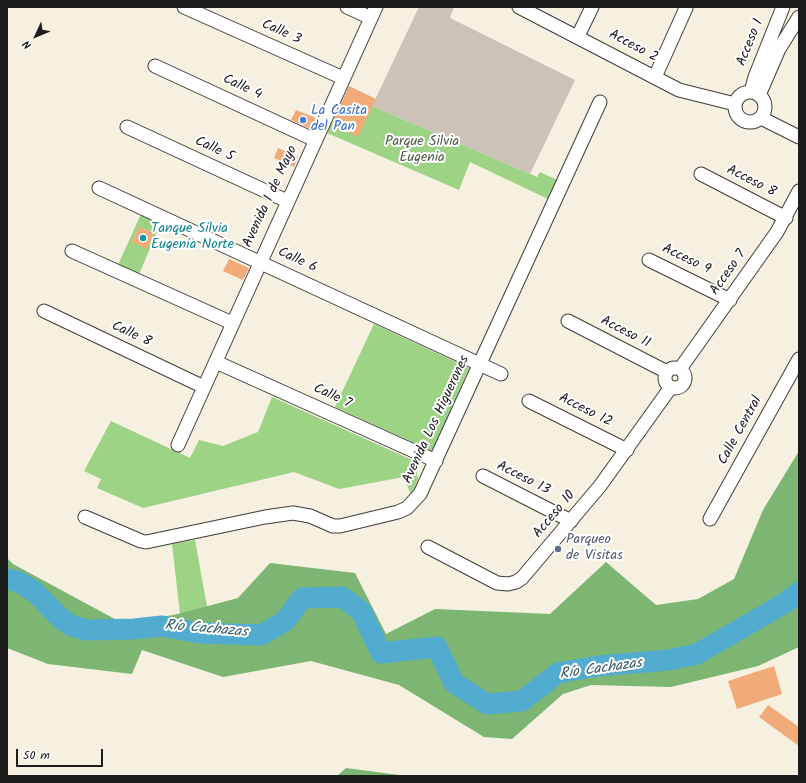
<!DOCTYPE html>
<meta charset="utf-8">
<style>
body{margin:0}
#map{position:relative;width:806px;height:783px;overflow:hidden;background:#f5f0df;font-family:Kalam,sans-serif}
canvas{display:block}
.frame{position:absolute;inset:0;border:8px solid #1c1c1c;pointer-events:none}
.north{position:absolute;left:16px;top:16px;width:40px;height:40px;-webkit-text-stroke:3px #fff;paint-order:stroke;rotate:226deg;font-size:11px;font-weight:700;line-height:16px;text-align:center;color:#1c1c1c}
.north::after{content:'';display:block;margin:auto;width:14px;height:18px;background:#1c1c1c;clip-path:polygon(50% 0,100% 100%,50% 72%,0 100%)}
.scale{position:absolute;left:16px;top:749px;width:87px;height:18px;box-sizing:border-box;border:2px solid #1c1c1c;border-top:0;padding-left:5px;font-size:12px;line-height:14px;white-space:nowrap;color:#1c1c1c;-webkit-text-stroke:3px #fff;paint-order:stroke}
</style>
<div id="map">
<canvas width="806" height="783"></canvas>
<div class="frame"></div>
<div class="north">N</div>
<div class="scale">50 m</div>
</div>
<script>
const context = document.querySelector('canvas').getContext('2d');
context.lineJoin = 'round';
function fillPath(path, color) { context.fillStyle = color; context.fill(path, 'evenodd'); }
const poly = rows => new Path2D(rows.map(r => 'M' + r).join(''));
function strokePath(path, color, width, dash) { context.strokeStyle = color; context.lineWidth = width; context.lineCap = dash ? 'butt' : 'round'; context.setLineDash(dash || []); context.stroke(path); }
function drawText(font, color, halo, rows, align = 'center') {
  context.font = font + ' Kalam,sans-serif'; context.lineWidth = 4; context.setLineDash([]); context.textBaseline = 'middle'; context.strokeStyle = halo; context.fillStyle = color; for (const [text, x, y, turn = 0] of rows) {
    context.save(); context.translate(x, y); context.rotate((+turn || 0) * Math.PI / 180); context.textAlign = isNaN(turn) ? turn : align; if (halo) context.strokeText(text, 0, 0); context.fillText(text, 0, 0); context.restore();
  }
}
fillPath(poly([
 [419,7,454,7,450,18,575,80,530,174,372,106]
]), '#cbc3b8');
fillPath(poly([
 [372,106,537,177,540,172,557,180,548,199,470,162,459,190,327,133,331,124,358,136],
 [141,214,161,223,139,274,118,265],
 [139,227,154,233,132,242],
 [374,324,469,368,432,451,335,407],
 [272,397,410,459,416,468,418,479,411,495,404,477,339,489,294,472,143,508,97,488,101,479,84,471,111,421,190,458,199,440,223,446,258,432],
 [195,540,208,612,180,614,172,544]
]), '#9cd385');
fillPath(poly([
 [799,451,799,647,758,666,671,687,591,685,563,694,512,739,484,737,399,685,311,661,223,677,142,650,132,674,48,664,7,648,7,558,13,564,124,624,178,614,238,598,270,563,355,573,386,634,435,609,550,614,606,562,656,605,698,599,734,579,763,510],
 [346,768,407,776,337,776]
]), '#7db572');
strokePath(poly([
 [7,579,19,582,35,592,59,617,72,626,87,630,134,629,162,626,200,633,261,635,285,621,302,598,342,597,361,611,381,653,437,647,454,683,487,704,522,701,558,673,598,666,669,660,697,654,785,603,799,592]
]), '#52acd0', 21);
fillPath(poly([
 [349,86,376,99,358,137,332,124],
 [296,110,316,118,311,129,291,120],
 [278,148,298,157,294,167,274,158],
 [139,227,154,233,147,249,132,242],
 [229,259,249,268,243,280,223,271],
 [774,666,782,694,737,709,728,681],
 [768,705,799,727,799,746,759,717]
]), '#f0ab79');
const minor = poly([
 [184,7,343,78],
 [347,7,371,18],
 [519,7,679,90,735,104],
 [578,36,592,7],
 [155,66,315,140],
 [655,77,686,8],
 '735 107a15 15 0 1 1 30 0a15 15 0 1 1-30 0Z',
 [751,92,755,77,783,7],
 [759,95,779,49,799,17],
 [761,118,799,137],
 [127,127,287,201],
 [701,174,786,218],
 [99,188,501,374],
 [72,251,232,323],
 [649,260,730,300],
 [44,311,204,387],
 [568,321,667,372],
 [216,362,436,461],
 '665 378a10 10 0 1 1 20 0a10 10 0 1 1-20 0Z',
 [680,369,777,232,799,191],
 [529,401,627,450],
 [178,445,376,7],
 [483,476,571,521],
 [85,517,141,541,146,542,265,517,293,513,310,516,333,526,340,526,398,512,407,508,420,494,600,102],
 [710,519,799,359],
 [428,547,497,583,508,584,516,582,522,578,600,486,671,387]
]);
strokePath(minor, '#3d3c39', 15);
strokePath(minor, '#fff', 13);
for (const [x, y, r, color] of [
 [303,120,4,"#3f7fe0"],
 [143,238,4,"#0f9aa8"],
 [558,549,4,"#5c6f8a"]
]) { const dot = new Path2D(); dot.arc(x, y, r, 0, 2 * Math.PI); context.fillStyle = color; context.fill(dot); strokePath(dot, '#fff', 1.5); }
drawText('14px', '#1c1c1c', '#fff', [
 ["Calle 3",281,33,24],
 ["Acceso 1",751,43,-68],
 ["Acceso 2",633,47,28],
 ["Calle 4",242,88,25],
 ["Calle 5",214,150,25],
 ["Acceso 8",751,182,27],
 ["Avenida 1 de Mayo",271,197,-65],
 ["Acceso 9",686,260,26],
 ["Calle 6",297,261,25],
 ["Acceso 7",729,273,-55],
 ["Acceso 11",625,333,27],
 ["Calle 8",131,335,25],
 ["Calle 7",332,397,25],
 ["Acceso 12",585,411,27],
 ["Avenida Los Higuerones",437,420,-65],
 ["Calle Central",741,431,-61],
 ["Acceso 13",523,479,27],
 ["Acceso 10",555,515,-50]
]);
drawText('14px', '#366cbe', '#fff', [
 ["La Casita",311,112],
 ["del Pan",311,128]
], 'left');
drawText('14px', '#495c41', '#fff', [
 ["Parque Silvia",422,143],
 ["Eugenia",422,159]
]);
drawText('14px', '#0d838f', '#fff', [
 ["Tanque Silvia",151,230],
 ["Eugenia Norte",151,246]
], 'left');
drawText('14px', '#4e5e75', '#fff', [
 ["Parqueo",566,541],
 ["de Visitas",566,557]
], 'left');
drawText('italic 15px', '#345d6d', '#fff', [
 ["Río Cachazas",206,630,5],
 ["Río Cachazas",601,670,-8]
]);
</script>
